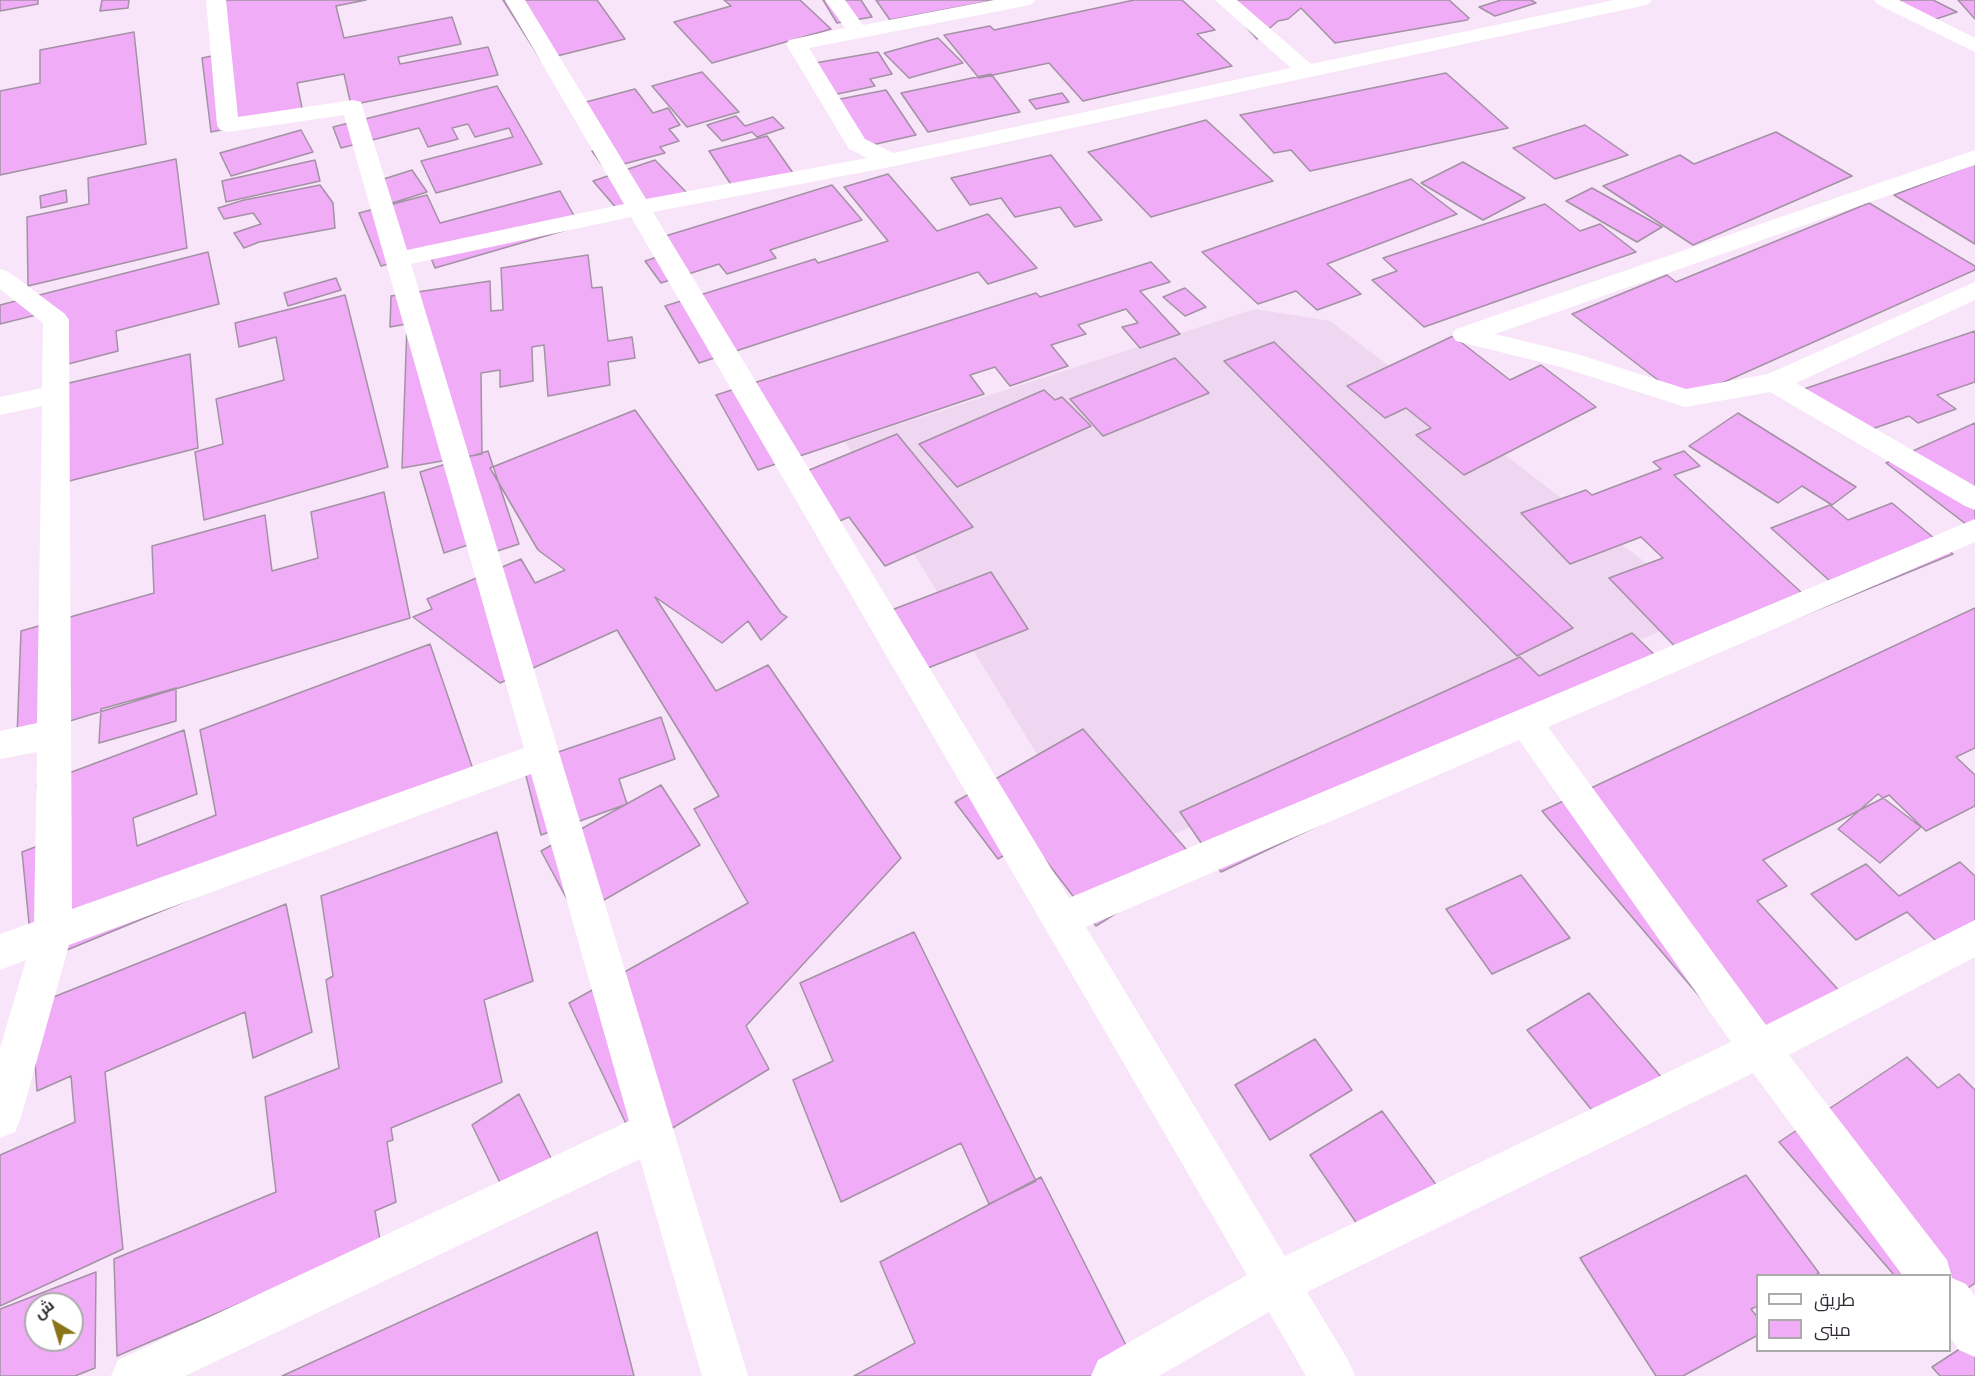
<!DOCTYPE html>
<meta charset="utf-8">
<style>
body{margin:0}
#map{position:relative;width:1975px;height:1376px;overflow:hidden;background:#f8e5f9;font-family:Roboto,Cairo,sans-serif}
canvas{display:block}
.legend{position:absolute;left:1756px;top:1274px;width:195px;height:78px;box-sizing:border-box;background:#fff;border:2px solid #adaaad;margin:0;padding:8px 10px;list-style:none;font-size:18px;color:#322b33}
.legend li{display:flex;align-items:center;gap:12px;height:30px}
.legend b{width:30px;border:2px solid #adaaad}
.north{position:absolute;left:24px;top:1292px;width:60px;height:60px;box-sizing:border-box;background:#fff;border:2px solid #adaaad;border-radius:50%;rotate:322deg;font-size:16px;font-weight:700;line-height:24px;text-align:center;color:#322b33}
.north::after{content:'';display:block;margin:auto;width:21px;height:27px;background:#897518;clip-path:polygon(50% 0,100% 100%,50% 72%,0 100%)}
</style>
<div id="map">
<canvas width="1975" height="1376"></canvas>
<ul class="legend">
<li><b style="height:8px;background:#fff"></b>طريق</li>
<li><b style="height:16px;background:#f0acf6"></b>مبنى</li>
</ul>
<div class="north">ش</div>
</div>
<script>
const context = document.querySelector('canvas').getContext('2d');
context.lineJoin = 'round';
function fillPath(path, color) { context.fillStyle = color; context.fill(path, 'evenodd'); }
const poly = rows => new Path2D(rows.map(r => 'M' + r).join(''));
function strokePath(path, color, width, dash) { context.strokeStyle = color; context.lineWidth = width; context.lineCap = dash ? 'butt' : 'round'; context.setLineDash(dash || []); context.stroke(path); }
fillPath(poly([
 [1255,309,1330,321,1709,611,1104,863,845,442]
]), '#efd7f1');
const building = poly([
 [0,0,38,0,38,4,0,11,0,0],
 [102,0,129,0,128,8,100,11,102,0],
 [212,0,366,0,336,6,344,38,452,17,461,44,398,57,400,64,488,47,498,75,351,105,344,74,297,83,303,113,211,132,202,58,217,55,212,0],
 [503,0,597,0,625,39,541,60,503,0],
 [724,0,800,0,831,29,712,63,674,22,731,6,724,0],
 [823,0,861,0,872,17,837,23,823,0],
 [876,0,996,0,890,20,876,0],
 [1134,0,1182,0,1215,30,1197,34,1232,66,1083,101,1049,63,979,78,944,35,990,26,994,30,1134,0],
 [1222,0,1449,0,1469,18,1467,20,1335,43,1301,8,1288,19,1278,21,1257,39,1222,0],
 [1501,0,1531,0,1536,3,1495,16,1479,7,1501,0],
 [1882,0,1933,0,1957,12,1933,20,1882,0],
 [1958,0,1975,0,1975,19,1958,0],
 [134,32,146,144,0,175,0,91,40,83,40,50,134,32],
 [938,38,963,63,909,78,884,53,938,38],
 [878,52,892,74,870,79,875,86,833,95,815,63,878,52],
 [702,72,739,112,687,127,652,86,702,72],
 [1446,73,1508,128,1310,171,1291,150,1274,153,1240,115,1446,73],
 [991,74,1020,112,928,132,901,93,991,74],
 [497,86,542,164,436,193,421,161,513,137,509,128,475,137,468,124,452,128,458,139,428,147,419,128,341,148,333,127,497,86],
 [635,89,653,113,668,108,680,125,669,129,679,141,660,147,665,153,605,169,592,151,600,149,571,106,635,89],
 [886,90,916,135,854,149,825,102,886,90],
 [1062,93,1069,102,1036,109,1029,100,1062,93],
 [736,116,745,126,773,117,784,128,757,137,752,132,722,141,707,125,736,116],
 [1206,120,1273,181,1151,217,1088,152,1206,120],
 [1585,125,1628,155,1555,179,1513,148,1585,125],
 [301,130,313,152,231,176,220,153,301,130],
 [1776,132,1852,176,1693,245,1603,186,1680,155,1694,164,1776,132],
 [767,136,793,173,734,189,709,151,767,136],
 [1051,155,1102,220,1075,227,1060,207,1015,217,1001,198,970,205,951,178,1051,155],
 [176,159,187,248,28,286,27,217,89,204,88,178,176,159],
 [315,160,320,181,226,202,222,181,315,160],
 [655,160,688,194,624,217,593,181,655,160],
 [1463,162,1525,198,1483,220,1421,183,1463,162],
 [1975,164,1975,244,1894,195,1975,164],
 [412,170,427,192,380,207,365,185,412,170],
 [888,174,937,231,988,214,1037,268,988,284,978,272,699,363,665,306,815,259,818,263,888,241,844,187,888,174],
 [1411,179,1457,214,1327,264,1361,294,1317,310,1296,291,1258,304,1202,252,1411,179],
 [320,185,333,203,335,228,259,242,244,248,234,233,261,224,253,213,224,219,218,208,244,200,320,185],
 [832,185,862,220,770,250,776,258,727,274,719,264,661,283,645,261,669,253,659,238,832,185],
 [1592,188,1662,227,1637,242,1566,201,1592,188],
 [66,190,67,202,41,208,40,196,66,190],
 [560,191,580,226,435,268,429,253,381,266,359,213,427,195,440,223,560,191],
 [1869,203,1975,266,1975,270,1684,400,1572,314,1667,275,1676,282,1869,203],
 [1545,204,1580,231,1600,224,1636,252,1424,327,1372,280,1397,271,1383,258,1545,204],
 [208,252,219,304,116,331,118,351,53,368,48,312,0,324,0,305,208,252],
 [588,255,592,288,602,287,608,341,632,337,635,358,608,362,610,385,548,396,544,345,532,347,533,381,500,387,500,370,481,373,482,454,402,468,407,324,390,327,391,296,490,281,491,311,503,310,501,268,588,255],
 [1151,262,1170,282,1140,291,1180,334,1140,348,1122,327,1138,323,1126,309,1078,325,1086,334,1051,345,1068,366,1010,386,995,367,970,375,984,394,758,470,716,395,1036,293,1040,297,1151,262],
 [336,278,341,290,288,306,284,293,336,278],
 [1185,288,1206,307,1185,316,1163,297,1185,288],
 [345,295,388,467,204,520,195,452,223,444,216,399,284,380,276,337,239,347,235,323,345,295],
 [1975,331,1975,382,1937,395,1956,409,1918,423,1909,416,1858,434,1804,389,1975,331],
 [1453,336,1510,380,1541,365,1596,407,1464,475,1416,435,1431,428,1406,408,1385,418,1347,386,1453,336],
 [1274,342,1573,628,1517,656,1224,361,1274,342],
 [190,354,198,448,42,488,44,389,190,354],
 [1175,358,1209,393,1103,436,1070,399,1175,358],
 [1044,390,1055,400,1062,397,1091,426,957,487,919,444,1044,390],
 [635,410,781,613,787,617,761,640,748,621,722,643,655,597,716,691,768,665,901,858,746,1026,769,1069,638,1149,569,1003,748,903,694,809,719,796,617,630,500,683,413,617,432,609,427,599,521,559,535,583,565,570,538,550,490,468,635,410],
 [1738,413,1856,487,1832,505,1802,486,1778,503,1689,446,1738,413],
 [1975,423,1975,531,1886,463,1975,423],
 [897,434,973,527,885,566,849,517,828,526,792,477,897,434],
 [488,451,519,544,485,555,480,541,444,553,420,472,488,451],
 [1684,451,1700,466,1674,475,1803,594,1831,582,1771,528,1830,505,1848,520,1892,503,1953,554,1690,662,1609,578,1663,558,1641,537,1570,564,1521,513,1586,490,1592,495,1661,469,1653,462,1684,451],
 [384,492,410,618,17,737,21,631,154,593,152,546,265,515,272,571,318,558,311,512,384,492],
 [991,572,1028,629,902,678,868,619,991,572],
 [1975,608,1975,748,1956,757,1975,775,1975,806,1926,831,1889,795,1763,860,1787,886,1757,901,1844,996,1745,1050,1542,811,1975,608],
 [1632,633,1662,662,1221,872,1180,812,1520,657,1539,676,1632,633],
 [430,644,477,781,33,964,22,852,43,844,37,785,184,730,197,794,133,818,137,846,216,815,200,730,430,644],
 [176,688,176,721,99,743,101,709,176,688],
 [661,717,675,759,619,779,627,804,541,835,523,764,661,717],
 [1083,729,1197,862,1096,926,1030,840,998,859,955,802,1083,729],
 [661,785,700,845,576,916,541,851,661,785],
 [1878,794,1921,827,1880,863,1838,829,1878,794],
 [497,832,533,981,484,1000,502,1082,391,1128,393,1140,387,1142,396,1202,375,1211,382,1252,323,1268,117,1356,114,1259,276,1192,265,1097,339,1068,326,980,333,976,321,896,497,832],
 [1960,862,1975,876,1975,930,1943,948,1907,912,1856,940,1811,894,1866,864,1899,896,1960,862],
 [1521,875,1570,938,1492,974,1446,909,1521,875],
 [286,904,312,1032,253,1058,245,1012,105,1072,123,1249,0,1306,0,1155,75,1122,71,1076,37,1091,31,1006,286,904],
 [914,932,1036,1181,989,1204,961,1143,841,1202,793,1080,833,1061,800,983,914,932],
 [1589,993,1663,1079,1599,1119,1527,1030,1589,993],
 [1315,1039,1352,1090,1270,1140,1235,1085,1315,1039],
 [1907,1057,1938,1088,1959,1074,1975,1090,1975,1283,1950,1301,1950,1276,1895,1276,1779,1142,1907,1057],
 [519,1094,554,1164,506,1195,472,1125,519,1094],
 [1382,1111,1437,1186,1364,1234,1310,1155,1382,1111],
 [1746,1175,1819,1273,1813,1276,1758,1276,1758,1306,1751,1309,1758,1318,1758,1335,1683,1376,1656,1376,1580,1258,1746,1175],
 [1041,1177,1139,1371,1131,1376,854,1376,915,1343,880,1262,1041,1177],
 [597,1232,634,1376,282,1376,597,1232],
 [96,1272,95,1368,75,1376,0,1376,0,1309,96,1272],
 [36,1304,72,1304,72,1340,36,1340,36,1304],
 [1975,1339,1975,1376,1940,1376,1932,1367,1975,1339]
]);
fillPath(building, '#f0acf6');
strokePath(building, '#a391a4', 1.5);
fillPath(poly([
 [206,0,226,0,238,117,353,100,361,102,407,250,624,204,505,0,525,0,646,199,867,158,849,149,786,44,789,40,845,28,825,0,845,0,863,25,994,0,1035,0,1032,4,1025,6,809,48,865,139,893,153,1291,68,1215,0,1237,0,1311,64,1614,0,1652,0,1649,4,1642,6,890,167,653,212,1069,898,1975,519,1975,542,1548,727,1766,1025,1975,920,1975,957,1789,1055,1947,1260,1952,1278,1966,1284,1975,1296,1975,1357,1959,1350,1950,1337,1950,1276,1903,1276,1753,1073,1307,1292,1348,1360,1355,1376,1306,1376,1269,1312,1159,1376,1091,1376,1098,1360,1247,1275,631,217,411,264,748,1376,702,1376,640,1159,185,1376,111,1376,118,1360,629,1121,531,774,69,945,21,1117,15,1132,0,1138,0,1048,26,960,0,970,0,934,34,922,37,752,0,759,0,731,37,723,42,406,0,415,0,397,42,388,43,323,0,289,0,269,9,272,65,314,69,320,72,909,524,748,344,115,228,132,220,130,217,125,206,0],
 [1519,740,1731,1042,1285,1256,1086,927,1519,740],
 [1874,0,1899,0,1975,38,1975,52,1877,4,1874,0],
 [1975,150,1975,165,1495,334,1577,354,1686,389,1768,374,1975,282,1975,300,1796,383,1975,486,1975,510,1965,506,1770,392,1685,407,1561,367,1456,341,1452,335,1456,329,1975,150]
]), '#fff');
</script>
